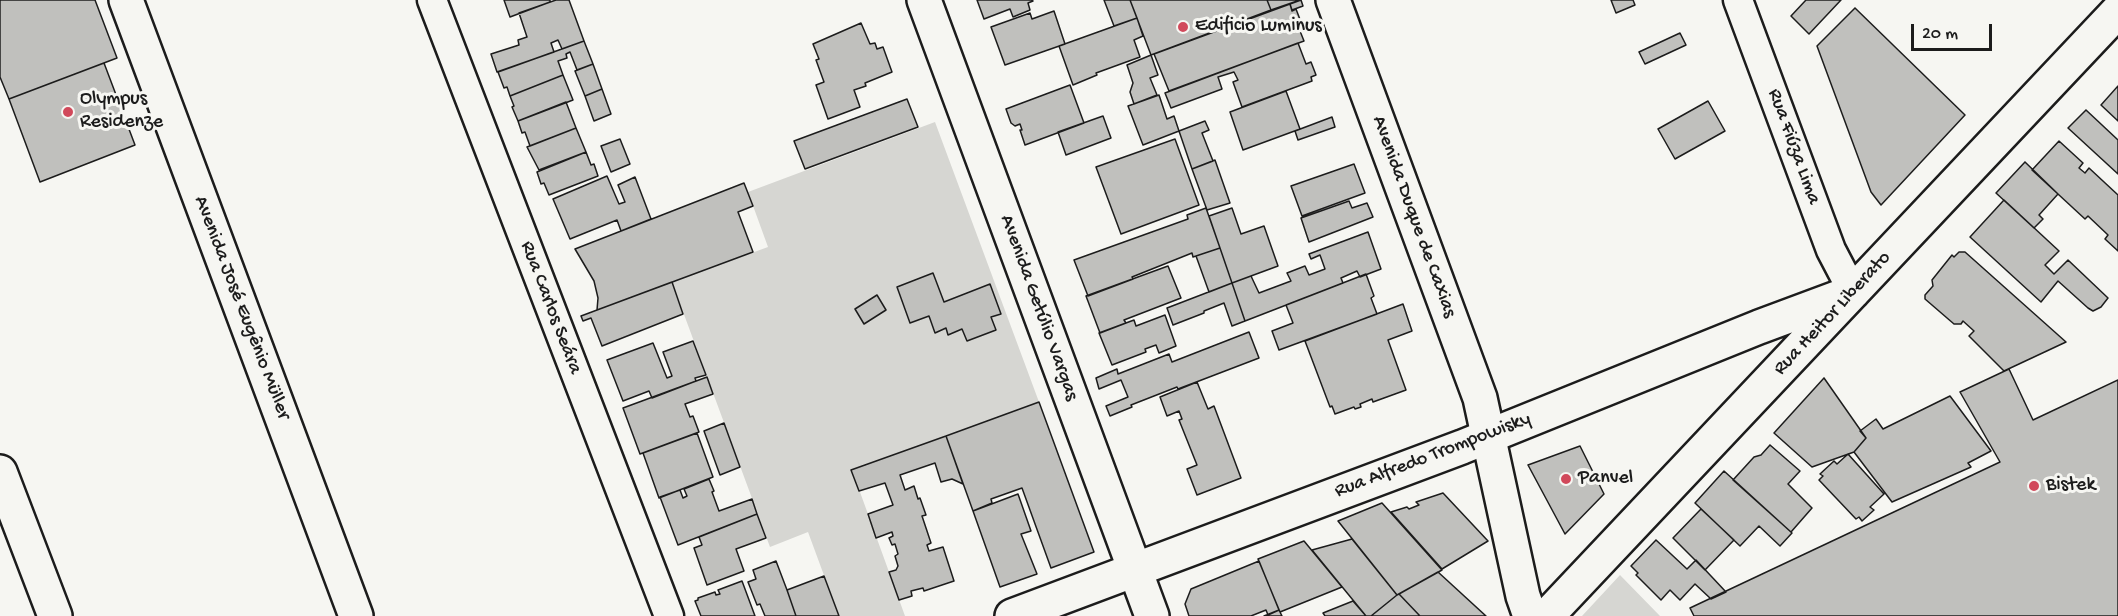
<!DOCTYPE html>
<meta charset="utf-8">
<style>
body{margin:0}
#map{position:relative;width:2118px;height:616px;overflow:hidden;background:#f6f6f2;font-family:"Gochi Hand",sans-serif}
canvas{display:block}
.scale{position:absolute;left:1911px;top:24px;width:81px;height:27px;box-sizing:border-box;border:3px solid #1c1c1c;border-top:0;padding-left:8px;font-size:18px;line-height:21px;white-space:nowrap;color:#1c1c1c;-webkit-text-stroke:4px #f6f6f2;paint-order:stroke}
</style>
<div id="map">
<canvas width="2118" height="616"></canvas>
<div class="scale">20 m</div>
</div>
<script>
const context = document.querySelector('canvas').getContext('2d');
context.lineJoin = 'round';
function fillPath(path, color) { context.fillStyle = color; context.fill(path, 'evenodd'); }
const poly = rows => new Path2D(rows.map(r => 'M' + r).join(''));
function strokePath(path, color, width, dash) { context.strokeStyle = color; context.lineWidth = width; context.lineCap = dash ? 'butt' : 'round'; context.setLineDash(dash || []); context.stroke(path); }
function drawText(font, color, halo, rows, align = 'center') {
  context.font = font + ' "Gochi Hand",sans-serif'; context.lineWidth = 6; context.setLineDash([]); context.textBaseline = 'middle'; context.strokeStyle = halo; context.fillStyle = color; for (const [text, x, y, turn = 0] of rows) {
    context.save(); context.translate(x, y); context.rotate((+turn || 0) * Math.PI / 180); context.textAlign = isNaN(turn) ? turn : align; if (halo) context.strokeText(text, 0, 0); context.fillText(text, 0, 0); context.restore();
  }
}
fillPath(poly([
 [935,122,1039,402,852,470,905,616,839,616,808,532,770,547,672,282,768,247,748,192],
 [1620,575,1660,616,1582,616]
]), '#d6d6d2');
const building = poly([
 [0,0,95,0,117,58,9,99,0,77,0,0],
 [504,0,550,0,550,2,510,17,504,0],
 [556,0,569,0,584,41,562,49,558,40,551,43,554,52,497,72,491,54,519,45,518,40,527,37,519,13,556,0],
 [977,0,1032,0,1033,1,1028,3,1030,10,1013,17,1010,9,984,19,977,0],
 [1104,0,1130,0,1137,18,1114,26,1104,0],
 [1130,0,1267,0,1271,10,1151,55,1130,0],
 [1267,0,1300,0,1271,10,1267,0],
 [1301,0,1303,6,1292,10,1290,4,1301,0],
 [1611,0,1633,0,1635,5,1616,13,1611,0],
 [1806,0,1841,0,1809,34,1791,16,1806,0],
 [1290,4,1292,11,1296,9,1304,30,1300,31,1304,41,1169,91,1154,54,1290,4],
 [1855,8,1965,115,1881,205,1871,192,1817,46,1855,8],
 [1054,11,1065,44,1005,65,991,27,1030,13,1032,19,1054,11],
 [1137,18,1143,36,1134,40,1140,57,1096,73,1097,75,1073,85,1059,46,1137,18],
 [861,23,870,44,875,43,877,49,883,47,892,72,865,83,866,86,854,90,860,107,828,119,816,85,824,82,816,60,819,59,813,44,861,23],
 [1680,33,1686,45,1645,64,1639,52,1680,33],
 [584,41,593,64,577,70,570,52,566,54,567,58,558,61,563,75,510,96,507,87,504,88,498,72,584,41],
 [1298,43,1306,64,1311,62,1316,75,1311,77,1312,81,1242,107,1233,82,1238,80,1234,72,1218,77,1222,89,1171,108,1165,93,1298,43],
 [1151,55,1158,75,1150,78,1157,95,1134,104,1130,92,1133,83,1127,65,1151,55],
 [104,63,135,145,40,182,9,99,104,63],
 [593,64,602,89,585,96,575,71,593,64],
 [563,75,573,100,518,121,512,107,514,106,510,96,563,75],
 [1070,85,1084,123,1025,145,1020,130,1022,130,1020,124,1015,126,1011,123,1006,109,1070,85],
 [2118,86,2118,121,2101,105,2118,86],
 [602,89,611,114,594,121,585,96,602,89],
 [1286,91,1300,129,1243,150,1230,112,1286,91],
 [1159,95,1167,119,1174,116,1179,131,1143,145,1128,106,1159,95],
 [907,99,918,127,805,169,794,141,907,99],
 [1708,101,1725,131,1675,159,1658,129,1708,101],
 [566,102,576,128,530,146,525,132,522,133,518,121,566,102],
 [2086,110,2118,140,2118,174,2068,128,2086,110],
 [1103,116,1111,138,1066,155,1058,132,1103,116],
 [1332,117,1335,127,1298,140,1295,131,1332,117],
 [1205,121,1209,130,1202,133,1213,161,1192,169,1179,131,1205,121],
 [576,128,586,152,539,170,527,147,576,128],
 [620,139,630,164,611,172,601,146,620,139],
 [1175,139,1199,205,1121,234,1096,167,1175,139],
 [2059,141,2083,163,2079,168,2085,173,2089,168,2118,195,2118,251,2105,239,2108,235,2088,216,2085,219,2032,170,2059,141],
 [586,152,591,165,594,164,598,176,549,195,544,183,541,184,537,172,586,152],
 [1215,160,1230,203,1207,210,1192,169,1215,160],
 [2025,162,2058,194,2039,215,2043,219,2034,228,1996,193,2025,162],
 [1354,164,1365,193,1302,216,1291,186,1354,164],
 [607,176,619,204,625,202,618,185,635,177,651,219,621,231,617,220,570,239,553,199,607,176],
 [744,183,753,206,738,212,753,252,597,310,598,298,594,281,575,249,744,183],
 [2004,200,2059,251,2045,265,2054,274,2068,260,2108,298,2101,307,2093,311,2088,308,2058,281,2041,302,1970,237,2004,200],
 [1349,201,1352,208,1367,203,1373,217,1309,242,1301,218,1349,201],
 [1206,208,1220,248,1193,257,1192,253,1132,277,1133,279,1088,296,1074,260,1188,219,1187,215,1206,208],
 [1232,208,1241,234,1264,226,1278,266,1232,283,1209,216,1232,208],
 [1368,232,1381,269,1360,277,1357,271,1341,278,1343,283,1245,321,1232,283,1251,276,1259,293,1291,281,1287,273,1305,266,1309,275,1325,269,1320,255,1311,259,1309,254,1368,232],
 [1220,248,1232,283,1209,292,1196,256,1220,248],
 [1959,252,1965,252,2066,342,2004,371,1969,336,1974,331,1963,321,1961,324,1954,324,1925,299,1925,295,1933,286,1932,280,1952,255,1954,257,1959,252],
 [1168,266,1181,298,1124,320,1126,323,1100,333,1086,296,1168,266],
 [933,273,944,302,990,284,1001,314,991,317,996,330,967,341,962,329,948,335,946,328,935,333,929,316,910,323,897,287,933,273],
 [1366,274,1374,296,1371,298,1377,314,1279,350,1272,331,1293,323,1286,305,1366,274],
 [672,282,683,314,602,346,591,318,583,321,581,316,672,282],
 [1232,283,1245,321,1232,326,1224,303,1204,311,1204,313,1173,325,1167,308,1232,283],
 [877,295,886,310,864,324,855,309,877,295],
 [1403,304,1412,331,1388,340,1406,390,1373,402,1372,399,1360,404,1361,407,1355,409,1354,407,1335,414,1332,406,1330,407,1305,341,1403,304],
 [1165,315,1176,346,1159,353,1156,345,1145,349,1146,352,1112,365,1099,333,1134,320,1136,326,1165,315],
 [1249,332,1259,358,1178,389,1177,387,1131,405,1132,407,1110,416,1106,406,1128,397,1121,380,1099,389,1096,378,1117,369,1118,374,1169,354,1172,362,1249,332],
 [693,341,706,375,695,378,696,381,652,398,649,391,623,401,607,360,653,343,667,378,672,376,663,352,693,341],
 [2009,369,2033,420,2118,380,2118,616,1694,616,1690,608,2000,462,1960,392,2009,369],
 [707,377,713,394,685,404,690,417,693,416,699,432,640,454,623,408,707,377],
 [1824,378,1866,438,1854,452,1812,467,1774,433,1824,378],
 [1197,382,1208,409,1214,406,1241,478,1197,495,1187,469,1197,465,1179,420,1182,419,1179,411,1167,416,1160,397,1197,382],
 [1950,396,1991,451,1968,463,1971,467,1892,502,1854,452,1866,438,1860,431,1876,419,1883,429,1950,396],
 [1039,402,1094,552,1051,568,1022,488,991,499,992,503,973,511,946,436,1039,402],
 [724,423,740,467,720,475,704,431,724,423],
 [697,433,713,477,659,498,643,453,697,433],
 [946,436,963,484,952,479,941,482,935,463,900,475,905,490,914,486,918,499,920,498,926,515,922,516,931,543,927,545,929,551,943,547,954,581,924,591,923,588,911,591,912,596,899,600,889,572,896,570,898,566,895,556,898,554,895,544,892,545,889,538,893,536,892,532,876,538,868,514,893,505,885,483,859,491,851,470,946,436],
 [1770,445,1800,471,1788,484,1812,508,1791,532,1733,480,1754,457,1761,455,1770,445],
 [1580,446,1604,494,1565,534,1528,465,1580,446],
 [1848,454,1884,494,1870,507,1874,510,1862,521,1859,517,1856,519,1819,480,1823,476,1820,474,1834,461,1837,464,1848,454],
 [1724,471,1792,533,1780,546,1759,526,1740,546,1695,503,1724,471],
 [709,479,714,491,712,492,719,511,752,499,757,514,678,545,660,497,680,490,683,498,687,496,684,489,709,479],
 [1443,493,1488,541,1442,569,1391,512,1407,507,1409,509,1419,505,1416,502,1443,493],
 [1018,494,1031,531,1021,534,1037,574,1000,587,973,511,1018,494],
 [1382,503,1442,570,1397,595,1338,521,1382,503],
 [1701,509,1734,540,1705,570,1673,538,1701,509],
 [757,514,766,538,736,549,744,571,707,585,694,548,702,545,699,537,757,514],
 [1352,539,1397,595,1371,616,1366,616,1312,550,1352,539],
 [1656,540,1687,569,1696,560,1726,592,1711,599,1695,584,1680,600,1670,590,1661,600,1636,575,1638,573,1631,566,1656,540],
 [1304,541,1342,587,1280,612,1258,559,1304,541],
 [776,561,787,590,796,616,765,616,760,604,757,605,748,582,756,579,753,570,776,561],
 [1259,561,1279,610,1268,615,1266,610,1251,616,1189,616,1185,604,1191,589,1259,561],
 [1438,572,1486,616,1420,616,1399,594,1438,572],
 [824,576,839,616,796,616,787,590,824,576],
 [742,581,755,616,701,616,695,601,698,600,698,598,715,592,716,595,720,594,718,590,742,581],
 [1399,594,1420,616,1371,616,1397,595,1399,594],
 [1353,601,1366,616,1325,616,1323,613,1353,601],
 [1279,610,1282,616,1264,616,1279,610]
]);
fillPath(building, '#c0c0bd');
strokePath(building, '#1c1c1c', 1.5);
const minor = poly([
 [432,0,669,616],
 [1738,0,1831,250,1853,292]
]);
const tertiary = poly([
 [924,0,1152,616],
 [1333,0,1480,398,1523,596,1530,616]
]);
const secondary = poly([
 [126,0,356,616],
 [0,472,55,616]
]);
const primary = poly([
 [1012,616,1462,447,1759,327,1853,292],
 [1547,616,2118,11]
]);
strokePath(minor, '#1c1c1c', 33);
strokePath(tertiary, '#1c1c1c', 38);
strokePath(secondary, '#1c1c1c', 38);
strokePath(primary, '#1c1c1c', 38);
strokePath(minor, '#f6f6f2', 28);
strokePath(tertiary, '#f6f6f2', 33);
strokePath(secondary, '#f6f6f2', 33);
strokePath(primary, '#f6f6f2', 33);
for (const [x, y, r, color] of [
 [1183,27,6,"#d1495b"],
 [68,112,6,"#d1495b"],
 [1566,479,6,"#d1495b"],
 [2034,486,6,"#d1495b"]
]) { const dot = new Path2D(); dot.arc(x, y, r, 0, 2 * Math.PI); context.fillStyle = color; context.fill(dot); strokePath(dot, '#f6f6f2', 2); }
drawText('20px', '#1c1c1c', '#f6f6f2', [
 ["Edificio Luminus",1195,27],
 ["Olympus",80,100],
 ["Residenze",80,123],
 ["Panvel",1578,479],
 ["Bistek",2046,486]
], 'left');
drawText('20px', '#1c1c1c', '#f6f6f2', [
 ["Rua Fiúza Lima",1793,147,70],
 ["Avenida Duque de Caxias",1413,217,70],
 ["Avenida José Eugênio Müller",241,308,69],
 ["Rua Carlos Seára",550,308,69],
 ["Avenida Getúlio Vargas",1038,308,70],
 ["Rua Heitor Liberato",1833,314,-47],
 ["Rua Alfredo Trompowisky",1433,456,-21]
]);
</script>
